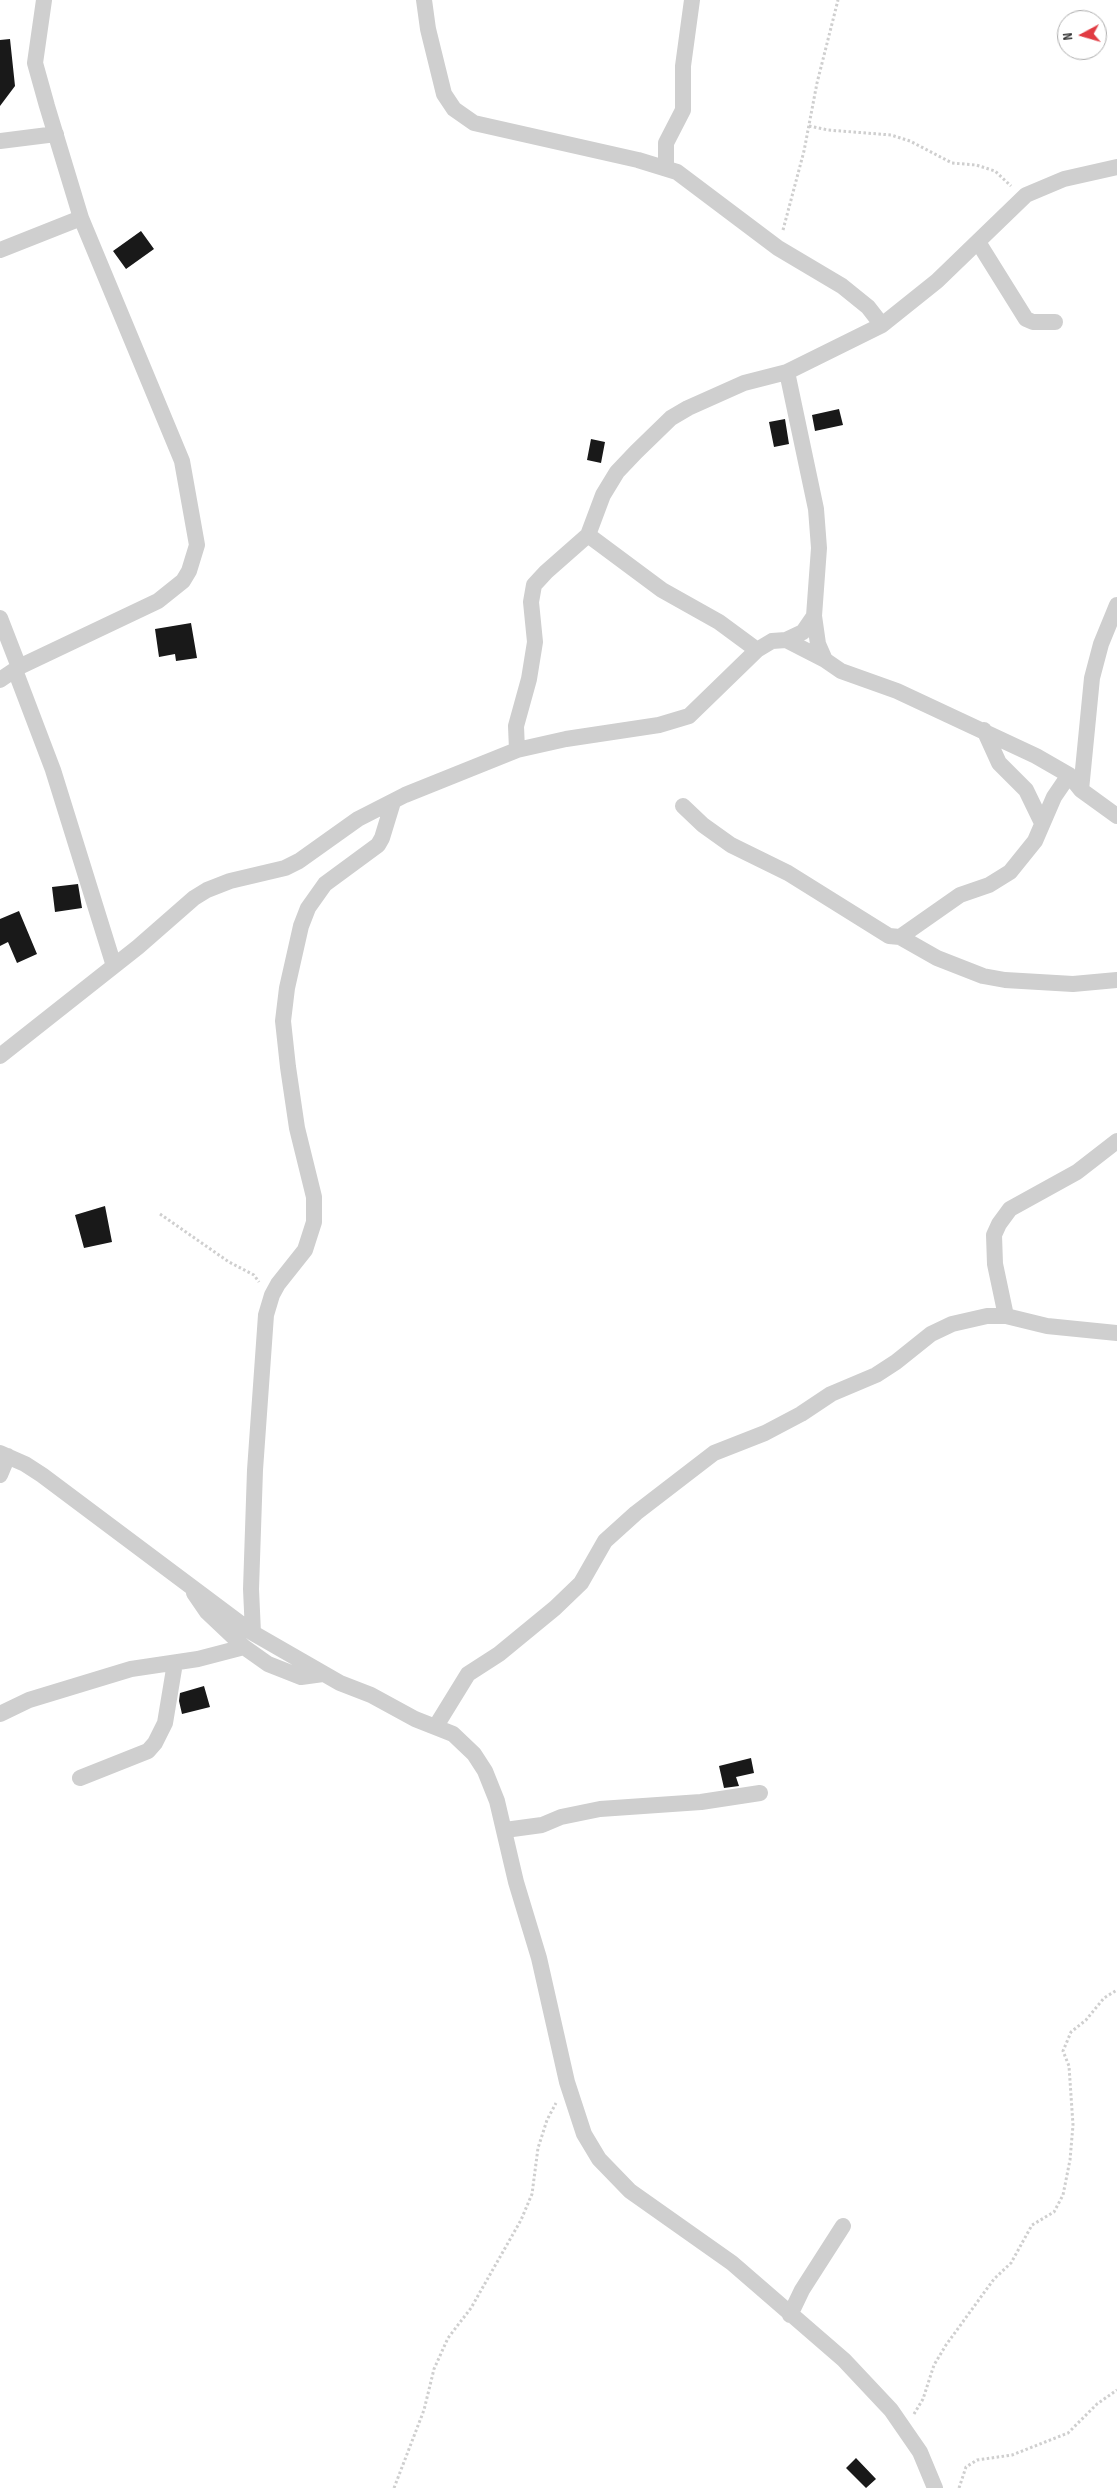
<!DOCTYPE html>
<style>
body{margin:0}
#map{position:relative;width:1117px;height:2488px;overflow:hidden;background:#fff;font-family:"Sofia Sans Condensed",sans-serif}
canvas{display:block}
.north{position:absolute;left:1057px;top:10px;width:50px;height:50px;box-sizing:border-box;background:#fff;border:1px solid #adadad;border-radius:50%;rotate:264deg;font-size:14px;font-weight:700;line-height:20px;text-align:center;color:#323232}
.north::after{content:'';display:block;margin:auto;width:18px;height:22px;background:#e13b42;clip-path:polygon(50% 0,100% 100%,50% 72%,0 100%)}
</style>
<div id="map">
<canvas width="1117" height="2488"></canvas>
<div class="north">N</div>
</div>
<script>
const context = document.querySelector('canvas').getContext('2d');
context.lineJoin = 'round';
function fillPath(path, color) { context.fillStyle = color; context.fill(path, 'evenodd'); }
const poly = rows => new Path2D(rows.map(r => 'M' + r).join(''));
function strokePath(path, color, width, dash) { context.strokeStyle = color; context.lineWidth = width; context.lineCap = dash ? 'butt' : 'round'; context.setLineDash(dash || []); context.stroke(path); }
fillPath(poly([
 [10,39,15,86,0,106,0,40],
 [141,231,154,249,126,269,113,251],
 [839,409,843,425,815,431,812,415],
 [785,419,789,444,774,447,769,422],
 [591,439,605,442,601,463,587,460],
 [191,623,197,658,176,661,175,654,159,657,155,629],
 [78,884,82,908,55,912,52,887],
 [19,911,37,954,17,963,8,942,0,946,0,919],
 [105,1206,112,1242,84,1248,75,1215],
 [204,1686,210,1707,182,1714,179,1701,180,1693],
 [751,1758,754,1773,736,1777,739,1786,724,1788,719,1766],
 [856,2458,876,2479,866,2488,846,2468]
]), '#191919');
strokePath(poly([
 [809,126,828,130,891,135,910,141,952,163,976,165,995,171,1011,186],
 [783,230,804,151,817,83,838,0],
 [160,1214,229,1262,254,1275,259,1282],
 [914,2414,923,2399,934,2365,946,2345,994,2279,1011,2263,1032,2225,1054,2212,1063,2195,1070,2160,1073,2125,1069,2066,1063,2051,1071,2032,1086,2020,1104,1998,1117,1990],
 [394,2488,424,2410,434,2369,448,2338,471,2308,521,2220,532,2194,538,2148,547,2120,556,2103],
 [959,2488,966,2467,977,2460,1012,2455,1068,2433,1097,2404,1117,2390]
]), '#cfcfcf', 3, [2.5, 2.5]);
strokePath(poly([
 [424,0,428,29,444,94,454,109,474,123,638,160,677,172,778,248,842,286,868,307,882,325],
 [0,141,56,134],
 [666,168,666,143,683,110,683,66,692,0],
 [978,242,1026,319,1033,322,1055,322],
 [0,250,81,218],
 [787,372,816,509,819,548,814,616,818,644,825,660,841,671,897,691,1036,756,1069,775,1081,790,1117,816],
 [588,535,662,590,719,622,757,650],
 [0,618,19,667],
 [786,640,803,632,814,616],
 [15,670,53,770,114,966],
 [0,680,19,667,158,601,183,581,189,571,197,545,182,461,81,218,47,106,35,63,44,0],
 [984,730,999,763,1026,790,1042,823],
 [517,750,516,726,529,679,535,642,531,602,534,585,546,572,588,535,603,495,617,472,636,452,671,418,688,408,744,383,787,372,882,325,937,281,1026,195,1064,179,1117,167],
 [1081,790,1092,678,1101,644,1117,605],
 [683,806,703,825,731,845,788,873,889,936,900,937,960,895,989,885,1010,872,1035,841,1054,797,1069,775],
 [900,937,937,958,983,976,1005,980,1073,984,1117,980],
 [0,1056,138,947,194,898,207,890,230,881,285,868,299,861,358,819,405,795,517,750,566,739,659,725,689,716,757,650,772,641,786,640,825,660],
 [1006,1316,995,1264,994,1235,999,1224,1010,1209,1077,1172,1117,1141],
 [0,1453,25,1464,42,1475,253,1633,340,1683,371,1695,415,1719,453,1734,474,1754,485,1771,497,1801,516,1882,539,1958,567,2082,584,2134,599,2159,630,2191,732,2263,844,2360,891,2410,920,2452,935,2488],
 [0,1475,8,1456],
 [194,1593,207,1612,244,1647,268,1664,301,1677,323,1674],
 [253,1633,251,1589,255,1470,266,1315,272,1295,278,1284,305,1250,314,1222,314,1197,297,1128,288,1067,283,1021,287,988,301,926,308,908,325,884,378,845,382,838,393,802],
 [0,1714,29,1700,131,1669,198,1659,244,1647],
 [436,1726,468,1674,499,1654,555,1608,581,1583,605,1541,636,1513,714,1453,765,1433,801,1414,831,1394,876,1375,896,1362,931,1334,952,1324,987,1316,1006,1316,1047,1326,1117,1333],
 [80,1778,148,1751,155,1743,165,1723,175,1663],
 [505,1830,542,1825,561,1817,600,1809,701,1802,760,1793],
 [790,2315,802,2290,843,2226]
]), '#cfcfcf', 16);
</script>
